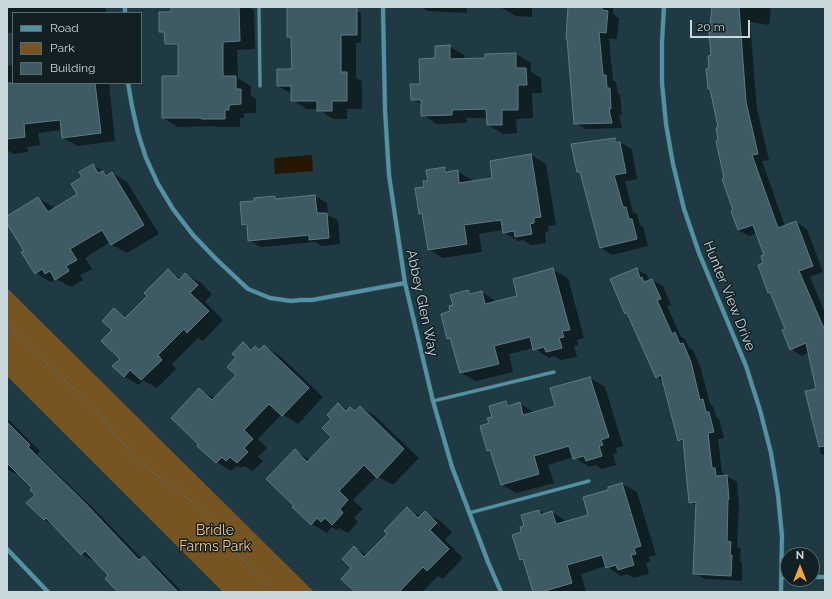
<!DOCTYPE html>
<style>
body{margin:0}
#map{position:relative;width:832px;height:599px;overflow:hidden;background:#1f3a42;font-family:Raleway,sans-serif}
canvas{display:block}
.frame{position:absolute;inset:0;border:8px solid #c8d8dd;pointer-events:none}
.legend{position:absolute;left:12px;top:12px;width:130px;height:72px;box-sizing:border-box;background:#132023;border:1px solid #5b6a6d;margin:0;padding:5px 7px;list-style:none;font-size:12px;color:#c8d8dd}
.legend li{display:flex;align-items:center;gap:8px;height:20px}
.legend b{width:20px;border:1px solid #5b6a6d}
.north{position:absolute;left:780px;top:547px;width:40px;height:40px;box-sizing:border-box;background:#132023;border:1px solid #5b6a6d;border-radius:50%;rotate:0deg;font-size:11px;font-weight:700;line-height:16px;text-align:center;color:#c8d8dd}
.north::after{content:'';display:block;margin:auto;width:14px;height:18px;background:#efa73e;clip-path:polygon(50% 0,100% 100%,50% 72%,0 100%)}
.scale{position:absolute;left:690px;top:20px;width:60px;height:18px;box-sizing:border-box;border:2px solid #c8d8dd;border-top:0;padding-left:5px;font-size:12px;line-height:14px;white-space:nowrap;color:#c8d8dd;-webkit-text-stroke:3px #132023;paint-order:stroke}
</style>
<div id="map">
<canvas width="832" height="599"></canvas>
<div class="frame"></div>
<ul class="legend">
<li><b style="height:5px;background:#5192a4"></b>Road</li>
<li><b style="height:11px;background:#785422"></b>Park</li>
<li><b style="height:11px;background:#3e5b63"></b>Building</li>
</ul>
<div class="north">N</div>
<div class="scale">20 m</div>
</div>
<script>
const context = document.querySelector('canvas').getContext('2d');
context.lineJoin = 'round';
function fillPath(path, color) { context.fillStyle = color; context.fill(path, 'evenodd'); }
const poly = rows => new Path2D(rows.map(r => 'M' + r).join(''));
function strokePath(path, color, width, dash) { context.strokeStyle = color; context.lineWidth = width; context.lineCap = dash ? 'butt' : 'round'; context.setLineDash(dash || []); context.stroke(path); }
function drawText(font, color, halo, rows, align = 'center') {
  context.font = font + ' Raleway,sans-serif'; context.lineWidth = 3; context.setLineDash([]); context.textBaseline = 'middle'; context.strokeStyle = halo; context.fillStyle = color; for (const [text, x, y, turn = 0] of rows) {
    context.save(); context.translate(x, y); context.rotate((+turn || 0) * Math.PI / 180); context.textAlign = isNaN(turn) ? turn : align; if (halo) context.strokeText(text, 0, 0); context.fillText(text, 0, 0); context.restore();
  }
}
fillPath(poly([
 [7,288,314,592,223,592,7,376]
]), '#785422');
fillPath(poly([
 [312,155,313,171,275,174,274,158]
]), '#261704');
fillPath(poly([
 [7,7,106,7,106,13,13,13,13,33,7,33],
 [178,7,248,7,254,10,255,49,237,50,238,78,251,86,251,96,256,99,256,113,244,113,244,118,240,118,240,127,217,127,214,126,178,127,163,118,179,77,179,46,173,43,173,38,160,30],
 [288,7,349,7,361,13,361,43,356,43,356,78,362,81,362,109,347,109,347,119,333,119,318,109,307,109,292,100,292,94,278,86,293,70,292,39,288,36],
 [421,7,467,7,467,13,428,11],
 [500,7,532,7,532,17,516,16],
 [569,7,613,7,613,14,619,18,617,39,609,38,613,80,616,82,618,94,620,95,622,115,619,115,622,128,586,129,575,123],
 [713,7,771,7,769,25,750,22,757,109,769,160,762,161,785,226,796,222,807,229,823,272,810,277,825,313,825,458,824,455,821,454,807,392,818,390,809,352,802,356,791,349,787,329,772,294,769,292,765,264,766,256,757,233,749,236,738,230,734,211,725,179,720,141,720,128,711,90,709,88,712,56],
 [449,46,464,55,465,59,486,59,516,54,531,63,531,72,541,78,542,93,532,93,533,118,516,119,517,133,503,134,488,125,488,118,466,118,467,123,437,124,422,115,422,105,412,99,436,59],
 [13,65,13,83,109,83,115,141,78,146,63,138,62,130,38,133,40,145,27,147,28,152,13,154,7,150,7,66],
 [614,139,632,149,637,179,625,181,633,212,637,214,640,225,643,227,648,246,612,255,601,248,581,174,578,172],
 [531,155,546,164,556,225,548,226,549,231,545,232,546,243,531,245,523,240,518,241,503,232,503,230,479,234,482,252,443,258,428,249,424,215,420,213,425,187,429,181,444,168,451,172,457,171,472,180,473,182,493,179],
 [93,165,109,175,112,173,127,182,159,234,127,253,112,245,110,242,85,258,92,269,80,275,83,280,71,287,56,279,51,282,36,273,25,251,7,222,7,217,38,198,53,207,55,209,78,194,83,177],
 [315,196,327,203,328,215,338,220,340,244,322,246,315,242,261,247,249,240,248,227,243,224,256,202,275,197,279,199],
 [636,269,647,275,649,281,652,280,663,286,671,305,667,306,681,337,685,339,689,348,693,350,701,369,710,404,713,406,716,417,719,419,724,438,718,439,722,473,737,482,739,504,737,547,741,549,740,561,742,562,742,581,705,579,694,573,697,506,690,502,684,443,679,440,664,381,656,377,630,316,625,313],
 [553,270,568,278,584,338,577,340,578,345,574,346,577,357,561,360,554,356,549,358,534,348,509,354,513,372,476,381,461,373,452,340,448,338,451,312,454,306,468,291,474,294,482,292,497,302,518,297],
 [168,271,181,279,186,274,201,283,212,294,205,302,223,320,203,341,198,338,172,364,176,369,157,388,143,380,139,385,124,376,113,330,114,310,127,317,148,296],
 [243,344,253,349,255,347,260,350,264,346,279,355,323,397,298,424,282,414,258,439,267,448,258,457,263,461,253,471,244,466,242,468,237,466,231,471,217,462,199,446,199,389,214,398,237,375,237,357],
 [590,378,605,387,623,446,616,448,617,453,613,454,616,465,602,469,595,465,589,467,574,457,548,465,554,483,517,493,502,485,492,453,488,450,490,424,493,418,506,402,512,406,519,403,534,412,556,406],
 [338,405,348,410,356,411,360,407,375,416,419,458,393,485,377,476,353,500,363,509,354,518,358,522,348,533,339,528,337,530,332,527,327,533,312,524,294,507,295,505,295,451,310,460,333,437,333,419],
 [7,418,40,451,37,454,96,511,142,559,144,557,154,563,182,592,119,592,110,575,94,559,92,560,82,554,53,525,44,520,33,488,18,472,16,474,7,469],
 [622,484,637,492,656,555,649,557,650,562,646,563,649,574,634,578,627,574,621,576,606,566,581,574,586,592,534,592,525,562,520,559,523,533,525,526,539,511,545,514,552,512,567,522,589,515,610,491],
 [408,509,421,517,425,513,440,521,452,532,445,540,463,558,443,579,438,576,422,592,356,592,353,568,354,547,367,555,389,534]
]), '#0007');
const building = poly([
 [171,7,239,7,240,41,223,42,223,76,236,76,236,89,241,89,241,104,229,105,229,110,225,110,225,119,201,119,201,118,162,118,162,76,178,76,178,44,165,44,164,32,159,32,159,12,171,12,171,7],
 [287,7,357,7,357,35,341,35,341,72,347,72,347,101,332,101,332,111,317,111,317,101,291,101,291,86,277,86,277,69,292,69,291,37,287,37,287,7],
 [568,7,602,7,602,10,608,11,606,33,599,32,603,75,606,75,607,88,610,88,611,109,609,109,612,123,574,124,567,39,566,39,568,7],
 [712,7,739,7,746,102,758,154,752,155,778,228,796,221,813,266,799,271,825,331,825,446,819,447,805,391,816,389,806,343,790,350,782,330,785,329,770,292,768,293,758,265,763,263,761,256,764,255,753,225,738,230,731,211,733,210,722,179,724,178,716,141,718,140,716,128,718,127,710,89,708,89,706,69,709,68,708,56,711,55,709,33,712,7],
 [450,45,450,59,485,58,485,54,516,53,516,68,526,68,527,85,518,85,518,110,502,110,502,125,487,125,486,109,452,110,452,115,421,116,421,100,411,100,410,84,420,84,419,59,435,58,435,46,450,45],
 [7,83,95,83,101,133,62,138,60,120,24,124,25,137,7,139,7,83],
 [615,138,615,142,620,142,626,173,614,175,623,207,626,207,629,219,632,219,637,239,600,248,580,172,577,172,571,144,615,138],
 [531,154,541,217,534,218,534,223,530,224,532,234,515,237,514,231,503,233,501,220,464,225,467,244,428,250,422,213,419,214,415,188,424,187,423,181,428,181,426,170,445,167,445,172,458,170,459,183,492,178,490,161,531,154],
 [93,164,98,173,103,171,106,176,112,172,144,225,111,245,102,230,70,249,77,260,66,266,69,271,55,280,50,271,45,274,42,269,35,274,21,252,24,251,7,224,7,216,38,197,48,212,77,194,71,184,82,177,79,172,93,164],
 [315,195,317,213,327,213,329,238,309,240,309,235,248,241,247,224,242,225,240,202,254,201,254,198,275,196,275,199,315,195],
 [553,268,570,330,562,331,564,337,559,338,562,348,546,352,544,347,533,350,530,337,494,346,499,364,460,373,450,338,447,339,441,314,450,311,449,306,453,305,450,295,468,290,470,294,482,291,485,304,517,296,513,279,553,268],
 [637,268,640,278,642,277,644,282,652,279,661,299,657,300,672,334,675,332,680,344,683,343,691,362,700,400,703,399,706,412,709,412,714,432,708,433,712,468,715,468,716,476,727,475,729,499,728,499,727,541,731,542,730,555,732,555,731,576,693,574,696,502,689,503,683,439,678,441,661,375,656,378,627,313,625,314,610,279,637,268],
 [168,269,179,280,185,273,198,285,190,293,209,311,187,333,184,329,158,355,162,360,141,380,130,370,124,377,112,366,120,359,101,341,112,330,102,321,114,308,125,318,147,296,144,293,168,269],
 [243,342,251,350,255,346,259,350,264,345,309,388,282,416,269,404,244,430,253,439,244,448,248,452,237,463,230,457,226,461,222,457,216,463,197,446,198,444,171,418,199,388,212,400,236,375,227,367,236,357,232,354,243,342],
 [590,377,609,437,601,440,603,445,599,446,602,456,586,461,584,456,573,459,569,446,534,456,539,474,501,485,490,450,487,451,480,426,489,423,487,418,492,417,489,406,506,401,508,406,520,402,523,415,555,406,550,388,590,377],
 [338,403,346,411,350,407,355,411,360,406,404,449,377,478,364,465,339,491,348,500,340,509,343,513,332,525,325,518,321,522,317,518,311,525,292,507,294,506,266,479,295,449,307,462,331,437,322,428,331,419,327,415,338,403],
 [7,422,30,445,28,447,86,504,139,560,144,556,178,592,118,592,105,579,108,575,85,551,81,555,46,518,44,520,26,503,35,495,30,490,32,488,7,463,7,422],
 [622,483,641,546,634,548,636,554,631,555,634,565,618,570,616,565,606,568,602,555,567,565,572,583,541,592,533,592,523,559,520,560,512,535,521,532,520,527,524,526,521,515,539,510,540,515,552,511,556,524,588,515,583,497,608,490,608,487,622,483],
 [407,507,418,518,425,511,437,523,430,530,449,549,427,571,423,567,399,592,355,592,341,579,351,568,342,559,354,546,364,557,387,534,384,531,407,507]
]);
fillPath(building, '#3e5b63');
strokePath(building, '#5d7b84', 1);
const lane = poly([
 [259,7,260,86],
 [433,401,554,372],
 [469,513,589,481]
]);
const street = poly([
 [383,7,385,110,389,175,405,283,433,401,452,467,488,562,501,592],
 [664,7,662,42,662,83,666,124,673,164,684,209,699,253,746,366,760,410,771,453,778,495,782,536,781,592],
 [125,13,125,7],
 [128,83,132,106,138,133,146,158,158,184,173,209,193,235,216,259,248,289,270,298,291,301,301,300,312,300,405,283],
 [7,549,48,592],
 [782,577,788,577],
 [812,577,825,577]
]);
strokePath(lane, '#3d565e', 4);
strokePath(street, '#3d565e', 5);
strokePath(poly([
 [7,324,19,337,91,405,138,460,154,473,179,490,214,523,234,550,259,577,276,592]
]), '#576e75', 2.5, [1, 3]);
strokePath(lane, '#5192a4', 3);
strokePath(street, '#5192a4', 4);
drawText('14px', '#c8d8dd', '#132023', [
 ["Hunter View Drive",729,296,68],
 ["Abbey Glen Way",422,303,78]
]);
drawText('14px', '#fac582', '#132023', [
 ["Bridle",215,531],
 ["Farms Park",215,547]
]);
</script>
